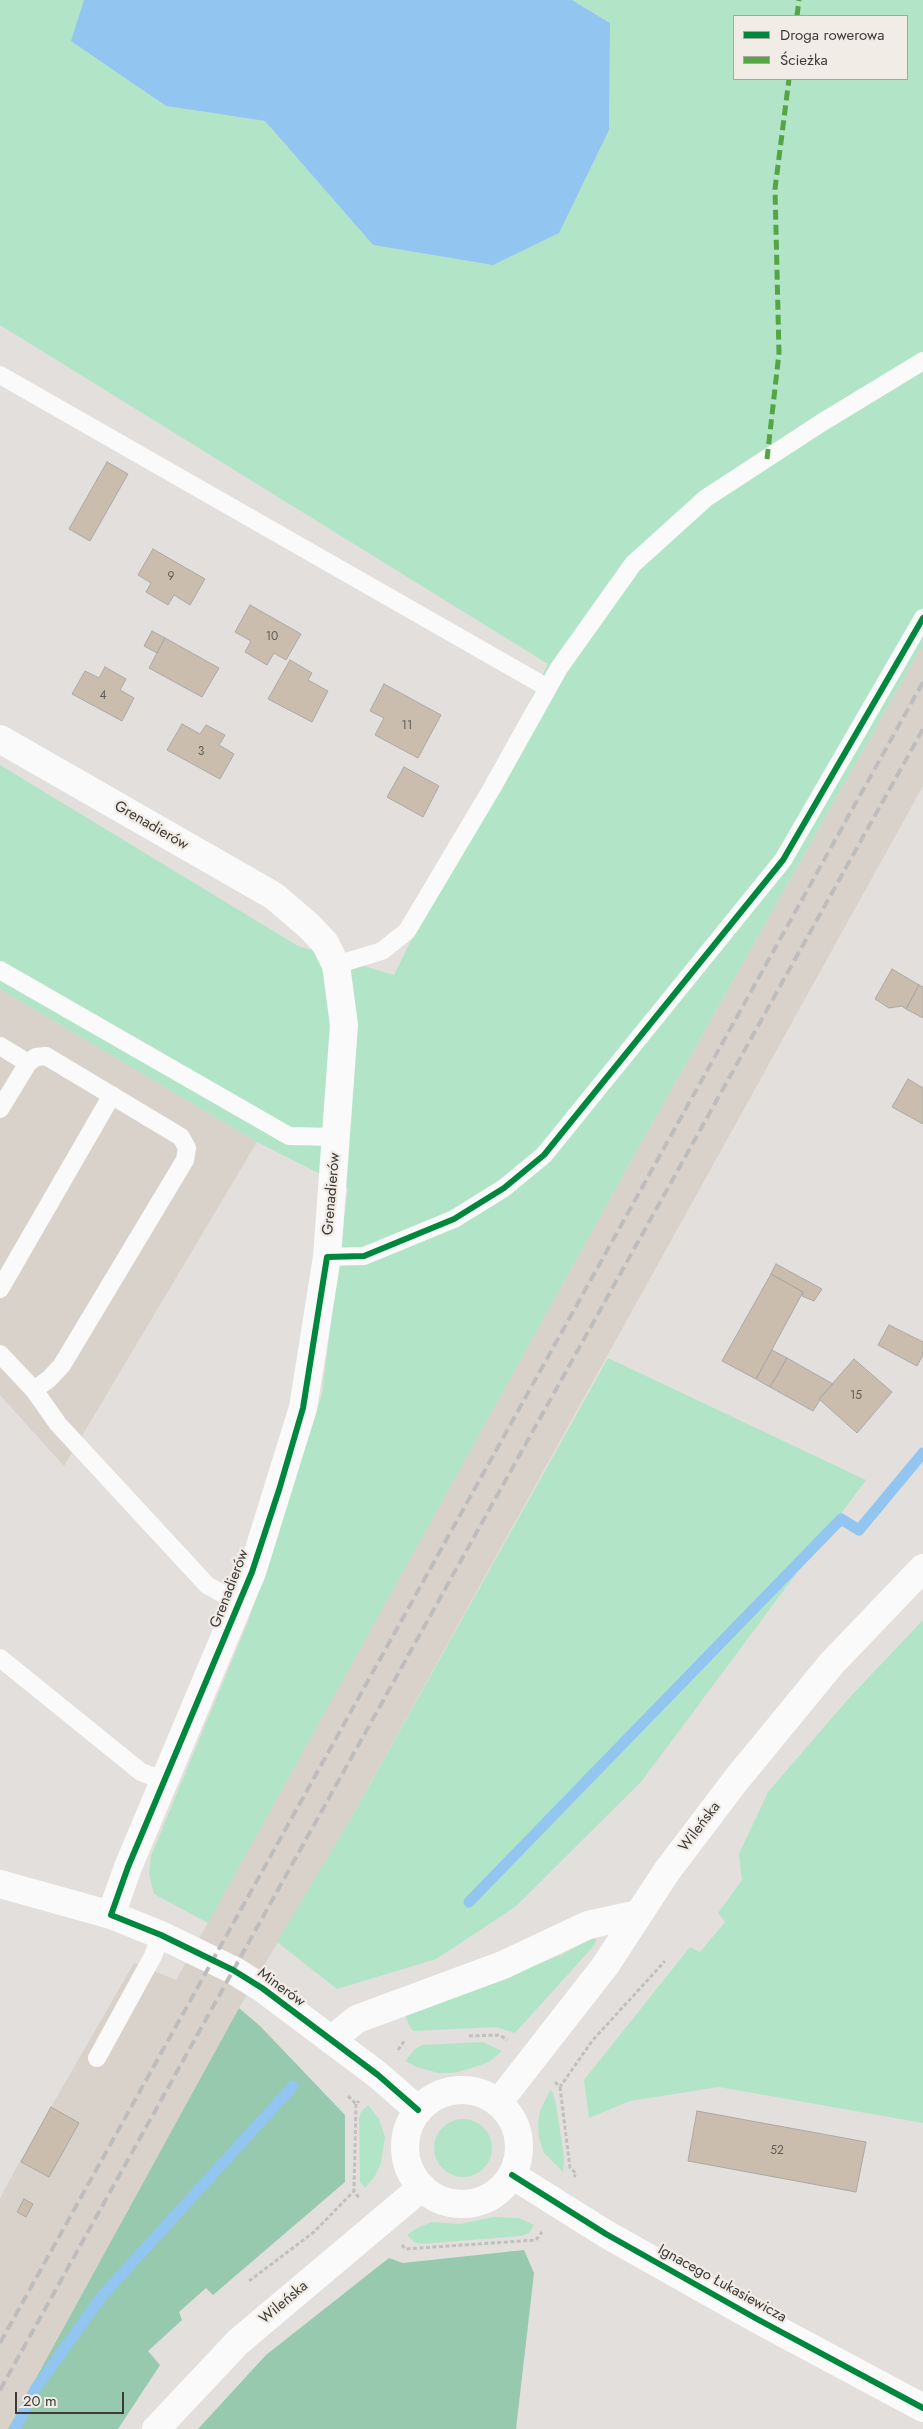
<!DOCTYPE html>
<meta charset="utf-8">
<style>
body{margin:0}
#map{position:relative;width:923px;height:2429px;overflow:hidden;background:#e2dfdc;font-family:Jost,sans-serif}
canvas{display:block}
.legend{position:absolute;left:733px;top:15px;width:175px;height:65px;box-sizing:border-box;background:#f2ece6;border:1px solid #aaa5a0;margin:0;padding:6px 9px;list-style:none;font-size:15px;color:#3d3b38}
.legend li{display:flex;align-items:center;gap:10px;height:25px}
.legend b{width:25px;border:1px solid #aaa5a0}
.scale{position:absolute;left:15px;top:2392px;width:109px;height:22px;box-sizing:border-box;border:2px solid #3d3b38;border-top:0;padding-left:6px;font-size:15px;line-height:18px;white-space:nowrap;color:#3d3b38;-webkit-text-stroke:4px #f2ece6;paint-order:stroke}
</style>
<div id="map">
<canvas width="923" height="2429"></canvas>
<ul class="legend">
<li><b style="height:6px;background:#00873e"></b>Droga rowerowa</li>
<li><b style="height:6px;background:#54a645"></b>Ścieżka</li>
</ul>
<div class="scale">20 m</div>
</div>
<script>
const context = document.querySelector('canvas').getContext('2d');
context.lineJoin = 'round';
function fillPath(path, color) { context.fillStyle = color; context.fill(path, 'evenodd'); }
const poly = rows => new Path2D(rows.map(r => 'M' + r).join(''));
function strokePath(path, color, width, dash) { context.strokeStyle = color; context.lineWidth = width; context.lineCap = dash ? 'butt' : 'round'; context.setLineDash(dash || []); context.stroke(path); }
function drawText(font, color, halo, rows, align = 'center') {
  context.font = font + ' Jost,sans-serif'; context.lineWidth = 4.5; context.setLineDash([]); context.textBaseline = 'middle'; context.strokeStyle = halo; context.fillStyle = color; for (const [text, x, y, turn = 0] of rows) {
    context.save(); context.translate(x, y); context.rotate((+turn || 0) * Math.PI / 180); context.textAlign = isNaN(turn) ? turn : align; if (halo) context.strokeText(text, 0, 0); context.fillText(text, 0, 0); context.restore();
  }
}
fillPath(poly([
 [923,644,923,786,351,1818,239,2008,8,2429,0,2429,0,2199,16,2168,134,1963,176,1980,631,1161],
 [0,989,257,1142,64,1466,0,1395]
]), '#d9d2ca');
fillPath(poly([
 [0,0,84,0,72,41,166,106,265,121,373,245,610,23,572,0,923,0,923,644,631,1161,208,1923,154,1894,149,1874,151,1856,248,1622,322,1394,348,1188,257,1142,0,989,0,765,298,946,394,975,548,664,0,325],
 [734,16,907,16,907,79,734,79],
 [608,1358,866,1480,641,1782,515,1907,436,1959,337,1989,277,1942,351,1818],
 [923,1620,923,2123,719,2087,630,2101,589,2118,584,2080,690,1947,700,1952,725,1922,718,1913,742,1880,739,1854,768,1792,850,1697],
 [591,1939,596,1939,596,1942,590,1950,515,2033,496,2027,413,2031,409,2025,405,2014,561,1955],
 [483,2042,502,2051,489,2062,472,2068,453,2073,438,2073,417,2067,405,2061,415,2049,422,2045],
 [550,2090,553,2093,556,2104,564,2157,563,2172,544,2153,539,2138,538,2124,540,2111],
 [368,2105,379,2119,385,2137,381,2163,375,2176,365,2188,360,2182,359,2118,361,2112],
 '434 2148a29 29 0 1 1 58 0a29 29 0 1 1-58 0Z',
 [494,2217,519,2218,534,2225,529,2233,520,2236,421,2244,414,2242,407,2235,417,2228,432,2222,460,2224]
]), '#b2e5c8');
fillPath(poly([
 [239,2008,260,2026,345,2115,345,2182,213,2295,206,2288,179,2312,182,2320,148,2351,160,2365,118,2429,8,2429],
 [524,2250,534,2273,516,2429,198,2429,266,2355,389,2258,403,2263]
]), '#96c9ae');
fillPath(poly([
 [84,0,572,0,610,23,609,130,559,233,493,265,373,245,265,121,166,106,71,41]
]), '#92c5ef');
strokePath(poly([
 [469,1902,841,1519,859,1530,923,1453],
 [15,2429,36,2388,102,2296,293,2086]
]), '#92c5ef', 11);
const building = poly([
 [107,462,128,474,90,541,69,529,107,462],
 [153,549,205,579,190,605,174,595,168,605,146,592,151,583,138,575,153,549],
 [250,605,301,634,286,660,274,653,267,665,245,652,251,641,235,632,250,605],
 [152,631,165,638,157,653,144,646,152,631],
 [165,638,219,668,202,697,149,668,165,638],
 [290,660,312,673,308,680,328,691,312,722,268,699,290,660],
 [105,667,126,679,120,690,134,698,122,721,72,694,85,671,99,678,105,667],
 [384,684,441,715,418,758,375,735,384,718,370,711,384,684],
 [182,724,200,734,206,725,225,735,219,745,234,754,220,779,167,750,182,724],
 [404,767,439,786,423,817,387,797,404,767],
 [892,969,919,985,906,1009,902,1006,889,1008,875,999,892,969],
 [919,985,923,987,923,1018,906,1009,919,985],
 [908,1079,923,1088,923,1124,892,1107,908,1079],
 [776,1264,822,1289,814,1301,802,1296,803,1292,771,1274,776,1264],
 [771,1274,803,1292,756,1379,722,1361,771,1274],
 [889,1325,923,1342,923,1355,917,1366,878,1345,889,1325],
 [772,1350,787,1358,770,1387,756,1379,772,1350],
 [787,1358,833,1384,819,1399,820,1400,813,1411,770,1387,787,1358],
 [854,1359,892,1392,857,1433,819,1399,854,1359],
 [51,2107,79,2123,49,2177,21,2162,51,2107],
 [697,2111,866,2142,856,2192,688,2161,697,2111],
 [24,2199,33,2204,26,2217,17,2212,24,2199]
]);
fillPath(building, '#cabdae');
strokePath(building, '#aaa8a6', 1);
strokePath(poly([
 [469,2036,500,2035,507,2040],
 [398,2050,405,2040],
 [555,2082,560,2087,592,2041,665,1961],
 [560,2087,570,2168,576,2173,574,2177],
 [348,2096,356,2104,359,2101],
 [356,2104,354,2191,359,2198],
 [402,2245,405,2249,536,2240,542,2232],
 [249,2281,314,2232,354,2191]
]), '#c2c0bf', 3, [4, 2.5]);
strokePath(poly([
 [0,375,548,688],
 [336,965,382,951,407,931,492,788,559,668,633,564,706,498,821,423,923,361],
 [0,970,289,1136,336,1137],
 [0,1046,28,1063],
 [0,1109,28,1063,36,1057,46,1056,181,1137,187,1148,185,1160,62,1365,49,1379,34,1390],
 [327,1257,364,1256,454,1219,504,1188,544,1155,783,860,923,618],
 [0,1289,112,1095],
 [0,1354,34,1390,58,1424,207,1585,239,1603],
 [0,1658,141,1772,165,1781],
 [97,2058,153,1956,161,1935]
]), '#fbfafa', 18);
strokePath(poly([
 [0,739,274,896,309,926,325,943,336,965,344,1025,327,1257,303,1408,252,1572,128,1867,111,1915],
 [0,1884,111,1915,161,1935,233,1970,262,1988,378,2075,418,2110],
 [512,2175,606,2234,757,2319,923,2408]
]), '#fbfafa', 28);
strokePath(poly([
 [331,2040,357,2019,503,1965,588,1925,638,1914],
 '405 2147a57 57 0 1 1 114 0a57 57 0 1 1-114 0Z',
 [498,2103,605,1966,667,1871,736,1780,832,1663,923,1568],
 [156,2429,238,2342,422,2187]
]), '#fbfafa', 28);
strokePath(poly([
 [0,2343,923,682],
 [0,2390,923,729]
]), '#bebdbd', 4, [10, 5]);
strokePath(poly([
 [797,16,799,0],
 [767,459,779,353,775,189,789,79]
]), '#54a645', 5, [10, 5]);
strokePath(poly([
 [418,2110,378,2075,262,1988,233,1970,161,1935,111,1915,128,1867,252,1572,279,1490,303,1408,327,1257,364,1256,454,1219,504,1188,544,1155,783,860,923,618],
 [512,2175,606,2234,757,2319,923,2408]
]), '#00873e', 6);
drawText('12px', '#605c56', null, [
 ["9",171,577],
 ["10",272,637],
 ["4",103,696],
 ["11",407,726],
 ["3",201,752],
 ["15",856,1396],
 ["52",777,2151]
]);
drawText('15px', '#3d3b38', '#f2ece6', [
 ["Grenadierów",151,826,30],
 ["Grenadierów",332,1194,-85],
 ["Grenadierów",230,1589,-69],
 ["Wileńska",700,1827,-53],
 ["Minerów",281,1988,36],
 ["Ignacego Łukasiewicza",722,2284,29],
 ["Wileńska",284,2303,-40]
]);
</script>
